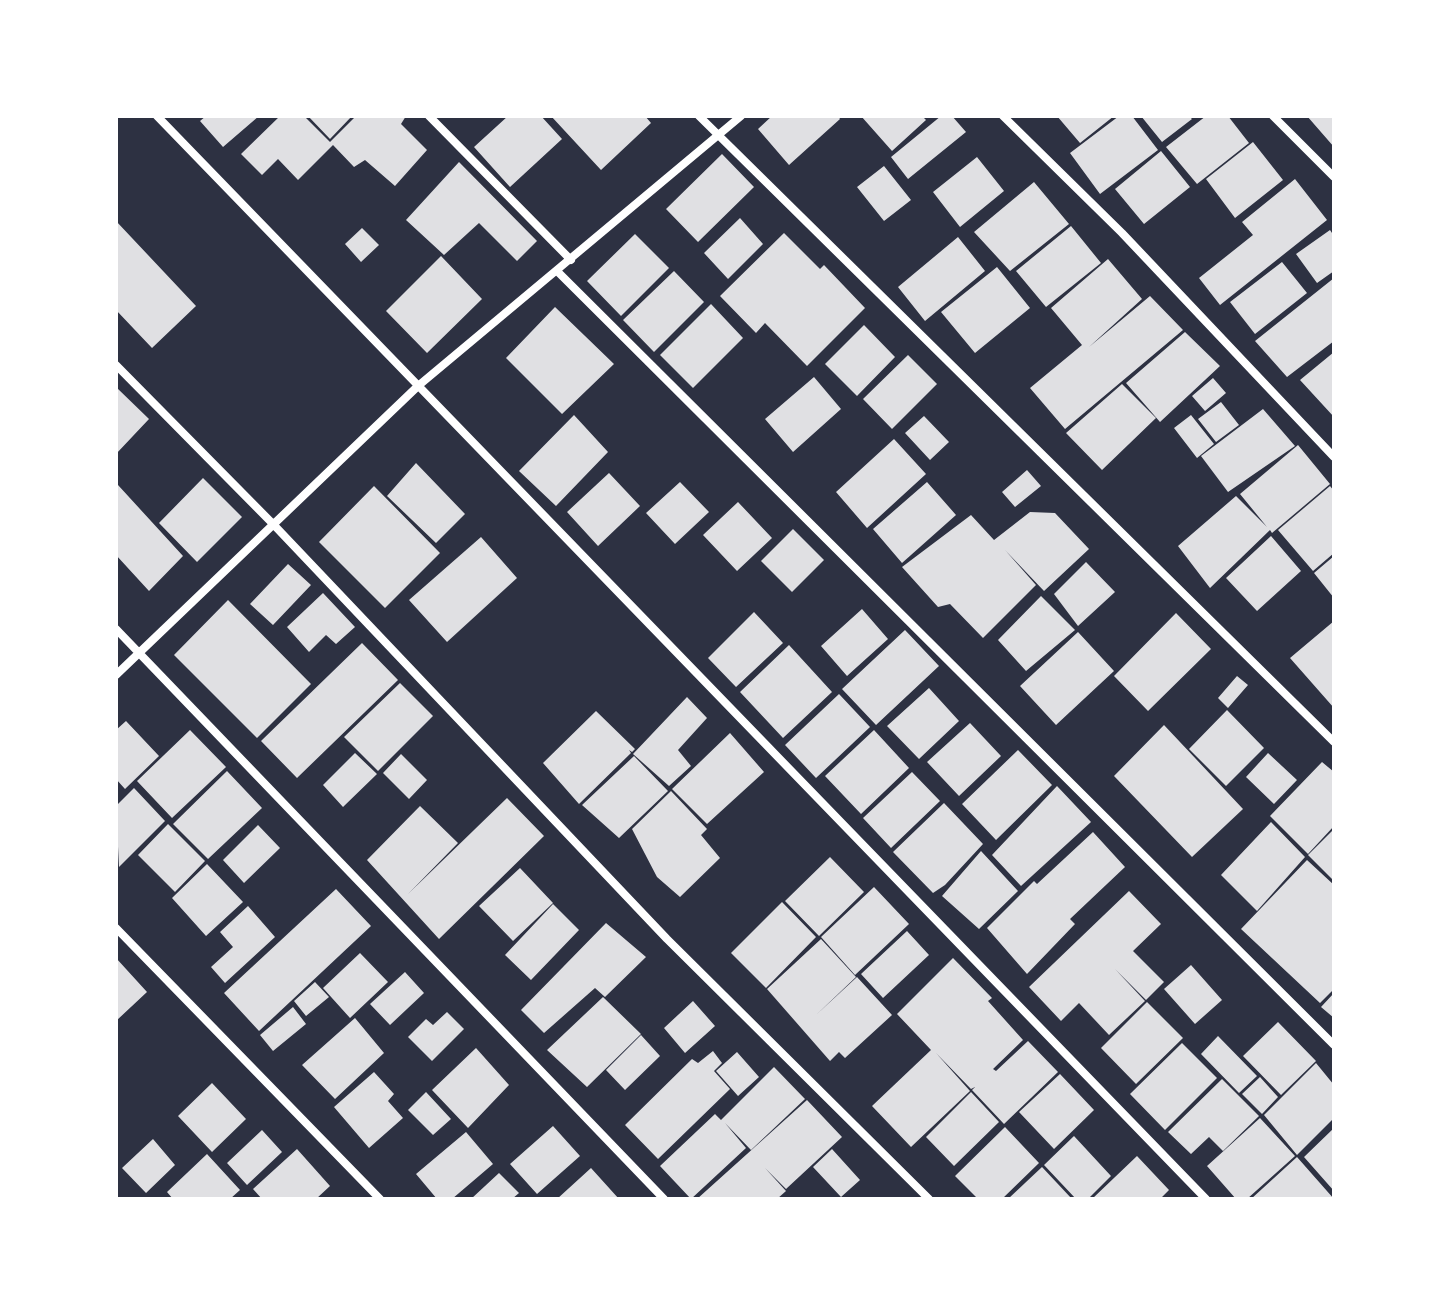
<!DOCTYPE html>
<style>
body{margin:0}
#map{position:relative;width:1450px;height:1315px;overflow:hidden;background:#2d3142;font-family:Ubuntu,sans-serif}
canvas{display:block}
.frame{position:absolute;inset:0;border:118px solid #fff;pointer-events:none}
</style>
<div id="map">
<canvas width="1450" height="1315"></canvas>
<div class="frame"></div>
</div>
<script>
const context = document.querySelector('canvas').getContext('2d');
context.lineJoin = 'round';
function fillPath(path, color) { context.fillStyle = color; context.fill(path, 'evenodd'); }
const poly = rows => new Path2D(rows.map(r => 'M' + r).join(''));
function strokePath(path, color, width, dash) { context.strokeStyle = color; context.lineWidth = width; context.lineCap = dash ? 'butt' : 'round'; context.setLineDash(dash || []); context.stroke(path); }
fillPath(poly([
 [206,116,259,116,223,147,200,121],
 [280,116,304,116,330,142,356,116,406,116,401,124,427,150,395,186,365,160,354,167,333,145,298,180,278,159,262,175,241,154],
 [308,116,352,116,330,139],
 [508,116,541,116,562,139,510,187,474,147],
 [551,116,645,116,651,123,601,170],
 [772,116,838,116,840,119,789,165,758,129],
 [861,116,922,116,926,120,892,151],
 [941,116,952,116,966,132,908,179,891,157],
 [1057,116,1114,116,1080,143],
 [1119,116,1132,116,1158,150,1100,194,1070,153],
 [1141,116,1189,116,1192,119,1162,142],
 [1206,116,1228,116,1249,143,1197,184,1166,147],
 [1307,116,1334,116,1334,147],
 [1253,142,1283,180,1235,218,1206,179],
 [1161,151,1190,187,1144,224,1115,189],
 [722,154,754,187,698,242,666,209],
 [977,157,1004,191,960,227,933,192],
 [459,162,537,241,517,261,479,223,444,255,406,220],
 [884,166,911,200,884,221,857,187],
 [1295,179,1327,220,1220,305,1199,278,1253,235,1242,222],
 [1034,182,1069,224,1010,271,974,232],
 [740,218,763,244,728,279,704,253],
 [116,221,196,306,152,348,116,310],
 [1071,226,1101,263,1046,307,1016,271],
 [362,228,379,245,361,262,345,244],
 [1330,230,1334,236,1334,271,1317,283,1296,254],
 [784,233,820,269,824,265,865,308,807,366,765,323,756,333,720,296],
 [635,234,669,268,621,316,587,281],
 [958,237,985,271,925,321,898,287],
 [441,256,482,299,427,353,386,311],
 [1108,259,1142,299,1089,347,1150,296,1183,330,1065,429,1030,388,1082,345,1051,308],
 [1282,262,1307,293,1255,334,1230,302],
 [997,267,1030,308,975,353,941,312],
 [674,271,704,302,654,352,623,320],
 [1334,278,1334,341,1287,377,1255,341],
 [711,304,743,338,693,388,660,355],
 [555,307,614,364,562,414,506,358],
 [864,325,895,357,857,396,825,364],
 [1185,332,1220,366,1160,422,1126,383],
 [1334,352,1334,417,1300,380],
 [908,355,937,384,892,429,863,399],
 [814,377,841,409,793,452,765,419],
 [1213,378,1226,393,1205,411,1192,396],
 [1122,384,1156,418,1102,470,1066,433],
 [116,387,149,419,116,454],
 [1221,402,1239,425,1216,442,1198,419],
 [1263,409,1295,446,1228,492,1201,456],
 [574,415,608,452,556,506,519,471],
 [1191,415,1214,444,1197,458,1174,428],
 [924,416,949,442,930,460,905,433],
 [894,439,926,474,867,528,836,492],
 [1298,445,1330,484,1272,533,1270,530,1210,588,1178,546,1236,496,1267,527,1240,494],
 [416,463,465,514,436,543,387,496],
 [1027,470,1041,486,1015,507,1002,492],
 [609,473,640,506,598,546,567,512],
 [203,478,242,517,197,562,159,523],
 [680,482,709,512,675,544,646,513],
 [927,482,956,515,902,563,873,529],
 [118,485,183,556,149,591,116,555],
 [374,486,440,553,385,608,319,542],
 [1330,486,1334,491,1334,553,1313,571,1278,530],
 [738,502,772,538,737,571,703,535],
 [1030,512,1055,513,1089,549,1044,591,1005,550,1036,585,983,638,950,604,938,607,902,567,971,515,994,540],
 [793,529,824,560,792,592,761,561],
 [1271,536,1301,571,1257,611,1226,578],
 [481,537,517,578,447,642,409,600],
 [1334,556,1334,598,1314,573],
 [1086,562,1115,592,1078,626,1054,594],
 [288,564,311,585,273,625,250,604],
 [323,593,355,627,336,644,326,635,309,652,287,627],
 [1041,596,1075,630,1026,671,998,640],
 [228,600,311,684,257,738,174,655],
 [862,609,888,639,847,676,821,646],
 [754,612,783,643,736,687,708,658],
 [1176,613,1211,649,1148,711,1114,676],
 [1334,621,1334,708,1290,658],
 [905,630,939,666,876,725,842,689],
 [1078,632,1114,671,1056,725,1020,686],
 [362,643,398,680,297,778,261,741],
 [789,645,832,692,783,738,740,692],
 [1237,676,1248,685,1228,708,1218,698],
 [400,683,433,716,378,771,344,737],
 [929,688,959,721,919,759,887,726],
 [839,694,870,727,816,778,785,745],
 [687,697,707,718,678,750,691,766,669,786,633,754],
 [1227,710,1264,748,1226,786,1189,749],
 [596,711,635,749,632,752,629,750,631,753,579,804,543,763],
 [126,721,159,756,125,789,116,779,116,730],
 [970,723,1001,756,959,796,927,762],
 [1164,725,1243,809,1192,857,1114,776],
 [190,730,226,767,172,818,137,781],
 [874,730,909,768,861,814,825,776],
 [730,733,764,772,707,824,672,789],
 [1018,750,1052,785,996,840,962,804],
 [355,753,377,774,343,807,323,785],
 [1268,753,1297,780,1274,804,1246,777],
 [401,754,427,780,409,799,383,773],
 [634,756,668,791,619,838,582,805],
 [1322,762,1334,772,1334,826,1308,854,1270,816],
 [227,771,262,808,208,859,173,824],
 [912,772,940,801,891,848,863,818],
 [1057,786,1091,822,1021,886,992,855],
 [134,788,165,821,119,867,116,806],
 [671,791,707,829,701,835,720,858,680,897,657,877,632,829],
 [507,798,544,836,439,939,367,860,420,806,458,843,408,894],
 [944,803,983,844,945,885,933,893,893,852],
 [1271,822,1305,857,1257,911,1221,875],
 [168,824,205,861,175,892,138,855],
 [258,825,280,848,244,883,223,860],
 [1334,829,1334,881,1308,855],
 [1093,832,1125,867,1070,919,1075,924,1027,974,987,928,1034,881,1037,884],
 [981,851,1018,891,979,929,942,896],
 [830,857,864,892,819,936,785,901],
 [1307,860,1334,885,1334,989,1320,1003,1241,929],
 [207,864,243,902,206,936,172,898],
 [520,868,553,903,513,941,479,906],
 [874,887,909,924,855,975,821,937],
 [336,889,371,926,259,1031,224,993],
 [1129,891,1161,924,1133,951,1164,982,1146,1000,1115,969,1145,1001,1109,1035,1079,1003,1061,1021,1029,987],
 [782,902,816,937,766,988,731,953],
 [553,904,579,930,531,980,505,955],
 [248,906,275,937,225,983,211,967,233,947,220,932],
 [606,923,646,957,605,997,595,988,544,1033,521,1010],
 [907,931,929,955,883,998,861,974],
 [821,939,856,977,816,1015,857,977,892,1015,845,1058,839,1052,830,1061,767,989],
 [360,953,388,982,350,1018,323,988],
 [116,958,147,992,116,1021],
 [953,958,992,998,988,1001,1023,1040,993,1069,996,1071,1028,1041,1058,1072,1004,1124,972,1090,975,1087,971,1089,936,1053,970,1091,911,1147,872,1106,931,1050,897,1014],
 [1191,965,1222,1000,1195,1024,1164,989],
 [405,972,424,993,390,1025,370,1004],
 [315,982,329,997,306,1016,294,1001],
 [1334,993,1334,1018,1321,1007],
 [603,997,641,1034,587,1087,547,1050],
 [693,1001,715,1026,685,1053,664,1028],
 [1147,1002,1183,1038,1136,1084,1101,1048],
 [293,1007,306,1024,273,1051,260,1035],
 [447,1012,464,1029,432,1061,408,1037,426,1019,433,1025],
 [355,1018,384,1053,335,1099,302,1065],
 [1278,1022,1316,1061,1281,1095,1243,1056],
 [641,1035,660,1056,625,1090,606,1070],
 [1218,1036,1257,1076,1239,1093,1201,1054],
 [1182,1043,1217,1078,1165,1130,1130,1094],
 [476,1048,509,1085,468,1128,432,1090],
 [713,1051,722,1063,714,1071,730,1089,658,1159,625,1125,692,1059,698,1063],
 [737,1052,759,1077,738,1096,716,1071],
 [1316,1063,1334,1085,1334,1118,1297,1155,1264,1115],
 [774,1067,805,1099,751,1150,725,1123,746,1148,691,1199,660,1166,715,1114,721,1120],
 [374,1072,394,1094,388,1101,403,1118,369,1148,334,1107],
 [1060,1074,1094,1110,1054,1149,1019,1112],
 [1260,1077,1278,1097,1262,1114,1242,1094],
 [1222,1079,1259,1116,1223,1151,1209,1137,1191,1154,1168,1132],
 [212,1083,246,1119,212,1152,178,1116],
 [426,1092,451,1119,433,1135,408,1110],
 [971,1092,999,1122,954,1166,926,1137],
 [807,1100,842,1137,786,1189,765,1168,786,1191,777,1199,697,1199],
 [1260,1118,1295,1156,1247,1199,1236,1199,1207,1166],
 [553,1126,580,1156,537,1194,510,1164],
 [1005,1127,1039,1163,1002,1199,978,1199,955,1176],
 [1334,1128,1334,1191,1304,1157],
 [262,1130,282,1152,247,1185,227,1163],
 [466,1132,493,1164,452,1199,437,1199,416,1174],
 [1074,1136,1111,1176,1088,1199,1076,1199,1044,1165],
 [153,1139,175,1165,146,1193,122,1168],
 [297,1149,330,1186,316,1199,262,1199,253,1189],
 [832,1149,860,1180,841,1197,813,1167],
 [207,1154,240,1190,230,1199,173,1199,167,1192],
 [1137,1156,1169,1190,1160,1199,1092,1199],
 [1297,1157,1334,1199,1251,1199],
 [1042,1167,1072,1199,1008,1199],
 [591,1168,619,1199,557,1199],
 [499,1173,519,1193,512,1199,471,1199]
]), '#e0e0e3');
strokePath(poly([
 [157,116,1206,1199],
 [429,116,571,260],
 [699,116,1334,742],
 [1003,116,1122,233,1334,457],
 [1273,116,1334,177],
 [557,271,1334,1045],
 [116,365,273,524,667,939,929,1199],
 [116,629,664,1199],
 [116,675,418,386,741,116],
 [116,928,380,1199]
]), '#fff', 8);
</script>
